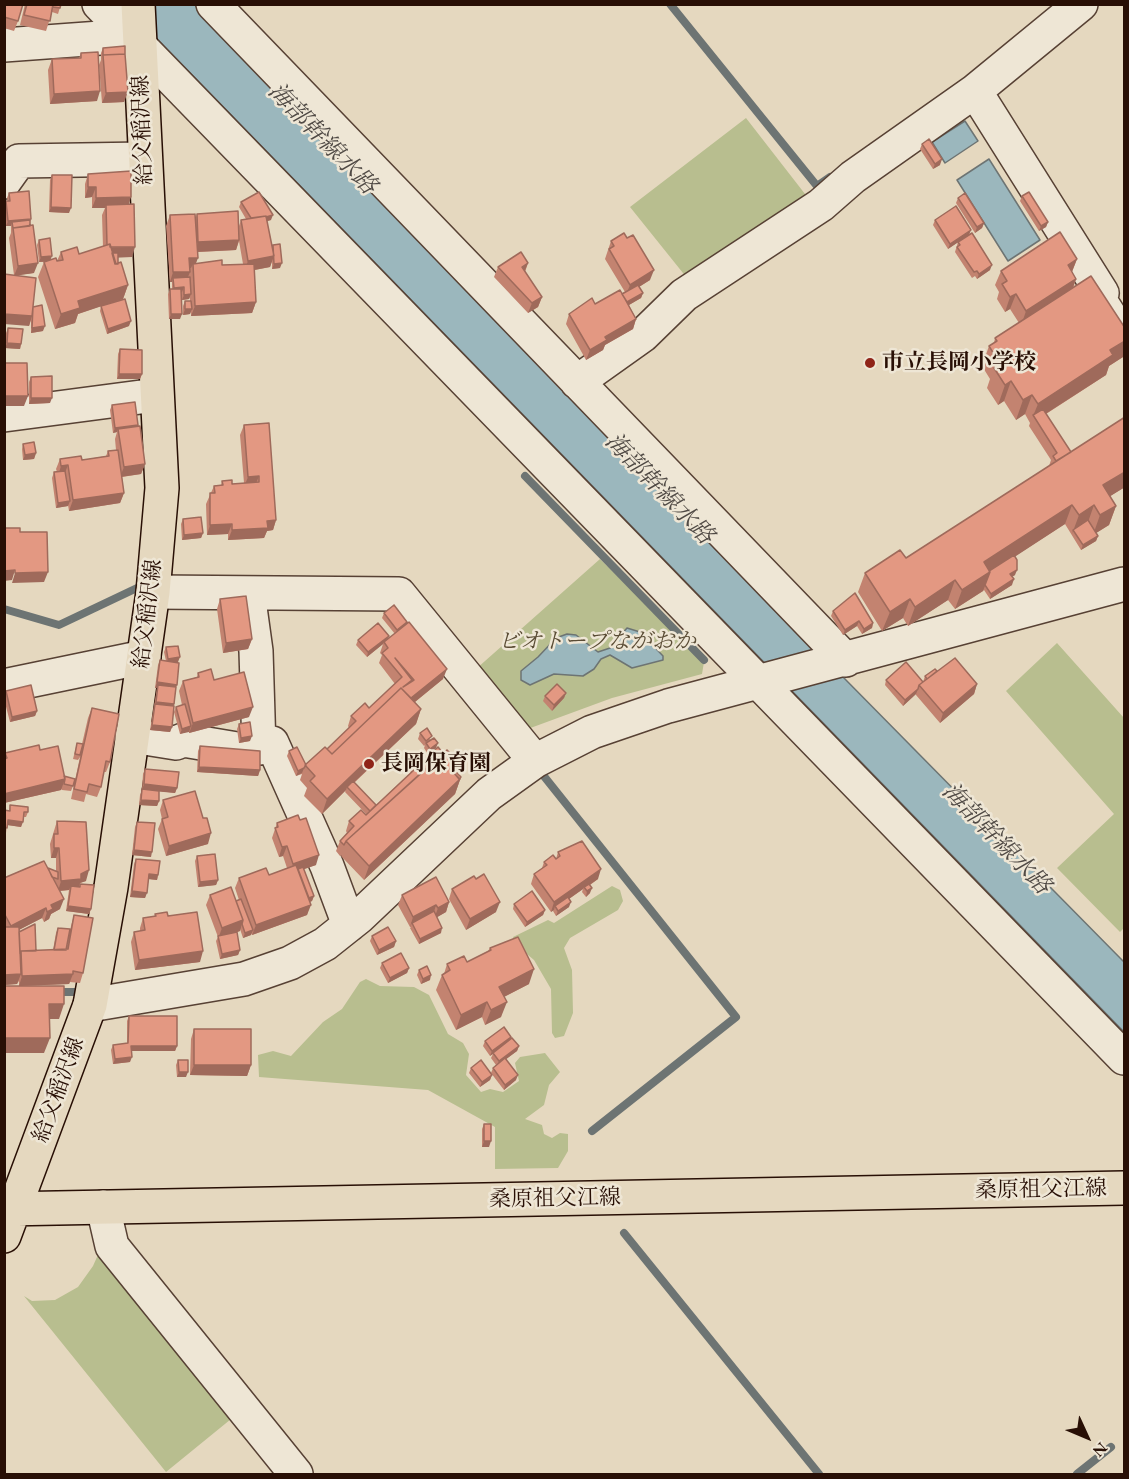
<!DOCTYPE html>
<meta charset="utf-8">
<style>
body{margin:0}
#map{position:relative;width:1129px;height:1479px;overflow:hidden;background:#e5d8bf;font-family:"EB Garamond",serif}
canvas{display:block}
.frame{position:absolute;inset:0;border:6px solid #280f05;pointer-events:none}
.north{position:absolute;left:1057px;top:1407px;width:60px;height:60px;-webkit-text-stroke:4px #eee6d5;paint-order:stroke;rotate:134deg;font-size:16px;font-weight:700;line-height:24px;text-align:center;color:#280f05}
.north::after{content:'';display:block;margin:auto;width:21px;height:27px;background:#280f05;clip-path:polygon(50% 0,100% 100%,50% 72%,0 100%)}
</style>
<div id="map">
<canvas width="1129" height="1479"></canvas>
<div class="frame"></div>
<div class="north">N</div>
</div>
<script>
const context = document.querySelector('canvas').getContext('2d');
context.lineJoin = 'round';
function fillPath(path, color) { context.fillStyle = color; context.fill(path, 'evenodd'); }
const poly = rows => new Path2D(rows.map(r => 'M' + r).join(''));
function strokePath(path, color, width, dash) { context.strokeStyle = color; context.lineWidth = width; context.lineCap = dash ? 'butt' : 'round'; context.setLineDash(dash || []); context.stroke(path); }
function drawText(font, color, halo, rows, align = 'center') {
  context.font = font + ' "EB Garamond","Noto Serif JP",serif'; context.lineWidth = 5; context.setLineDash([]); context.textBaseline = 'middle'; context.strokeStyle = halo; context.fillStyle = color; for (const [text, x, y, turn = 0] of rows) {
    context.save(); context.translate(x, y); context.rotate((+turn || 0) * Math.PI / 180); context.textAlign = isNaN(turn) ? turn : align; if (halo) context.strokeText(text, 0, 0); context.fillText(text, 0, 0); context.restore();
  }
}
fillPath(poly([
 [746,118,812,203,691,283,630,207],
 [600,559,704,662,702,674,612,698,525,730,476,669],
 [1057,643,1124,718,1124,928,1120,932,1057,868,1114,814,1006,691],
 [612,886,620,890,623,901,618,910,570,938,564,948,572,970,573,1013,564,1036,555,1038,552,1033,551,989,534,960,515,944,513,937,548,920,554,923],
 [366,979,380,986,414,987,429,995,448,1034,463,1043,469,1054,466,1075,481,1092,490,1089,503,1092,519,1081,515,1063,520,1057,545,1053,560,1072,549,1085,544,1105,525,1119,542,1125,544,1134,552,1138,560,1133,568,1134,568,1151,558,1168,495,1169,495,1127,428,1090,259,1077,258,1055,273,1051,291,1056,323,1022,342,1009,360,982],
 [101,1248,236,1415,166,1472,24,1296,32,1301,55,1300,78,1287,93,1266]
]), '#b8be8f');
const water = poly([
 [124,5,195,5,843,677,1124,962,1124,1032,124,5],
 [965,121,978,141,945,163,932,142,965,121],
 [989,159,1040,240,1008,261,957,180,989,159],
 [627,628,640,632,663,656,663,660,632,668,610,655,601,659,594,669,583,676,554,674,530,685,521,680,521,671,538,657,556,638,567,634,576,635,598,652,610,648,627,628]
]);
fillPath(water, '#9bb7bd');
strokePath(water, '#6d7473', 1.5);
strokePath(poly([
 [670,4,817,186,830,177],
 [525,476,704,660],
 [4,609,59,625,137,588],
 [543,775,736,1017,592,1131],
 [55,992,78,992],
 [624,1233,819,1474],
 [1077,1474,1111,1447]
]), '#6d7473', 8);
const minor = poly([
 [99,4,1124,1058],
 [213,4,846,660],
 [4,45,128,36],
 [975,91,1102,293,1099,299,1124,338],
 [4,182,19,161,144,159],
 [577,382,643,335,684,295,821,205,853,177,975,91,1081,4],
 [4,415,156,395],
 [153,592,399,594,535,761],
 [248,593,256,651,259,748],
 [4,686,144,657],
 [132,736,176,743,183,740,237,749,259,748,272,743,327,866,349,925],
 [90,1005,244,979,290,963,325,944,359,917,489,794,535,761,592,732,668,706,1124,584],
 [103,1207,112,1246,296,1474]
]);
const major = poly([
 [4,1209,1124,1188],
 [4,1236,90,1005,111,887,153,592,162,488,138,4]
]);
strokePath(minor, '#574134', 36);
strokePath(major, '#280f05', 36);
strokePath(minor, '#eee6d5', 33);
strokePath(major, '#e5d8bf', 33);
fillPath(poly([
 [4,4,18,21,14,31,4,28],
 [25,4,61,4,58,14,52,12,46,31,20,25],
 [103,48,124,102,102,103,99,65,101,60,101,53],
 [81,53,97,101,50,104,48,70,52,59,79,58],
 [922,144,940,165,933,169,920,149],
 [88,174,129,204,132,257,118,257,118,264,128,285,123,299,129,326,107,334,100,311,101,306,78,314,75,323,55,329,38,277,44,262,39,262,37,245,39,240,51,260,57,261,61,252,79,254,103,247,102,215,105,208,92,208,92,197,85,198,85,184],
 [52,175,69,213,49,212,50,180],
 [9,193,30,222,34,273,17,275,33,307,43,331,31,333,31,320,29,326,14,275,9,238,11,233,11,226,6,226,4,207,6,201,8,201,7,198],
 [1022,196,1048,222,1046,227,1039,231,1020,201],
 [958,198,984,223,982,228,975,233,956,203],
 [241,202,271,220,267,221,272,247,273,245,280,268,272,269,272,261,270,267,254,270,256,302,252,313,191,316,191,311,190,314,183,315,183,306,185,301,190,301,190,297,189,299,182,300,181,292,180,319,169,319,168,294,170,289,172,289,172,282,170,282,166,226,170,215,196,217,197,214,239,226,241,220,246,219,239,207],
 [239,241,243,264,222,265,196,263,198,252,236,250],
 [935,220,969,235,990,270,977,279,975,276,972,278,955,252,958,242,948,249,933,225],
 [611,241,650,280,639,287,643,293,641,298,629,305,636,319,633,329,605,345,603,350,586,360,566,324,569,314,625,292,605,259],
 [1077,259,1072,272,1076,279,1073,288,1125,328,1125,354,1123,357,1109,366,1106,375,1046,414,1071,452,1125,417,1125,487,1110,496,1116,506,1109,525,1096,533,1098,536,1096,541,1081,550,1065,524,1015,556,1015,575,1012,577,1012,585,990,599,984,590,983,591,955,609,948,600,908,626,903,618,882,631,858,592,865,573,906,558,1049,466,1051,460,1029,426,1030,423,1025,414,1016,420,1004,401,998,405,987,388,990,379,982,366,989,346,994,343,995,338,1019,323,1010,309,1005,312,997,299,999,292,995,285,1001,271],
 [528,263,525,272,542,297,538,307,528,313,494,277,498,267],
 [8,328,21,344,20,349,5,348,6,333],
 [120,349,142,374,140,379,117,379,118,354],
 [31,377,50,403,29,404,29,382],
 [112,405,137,427,145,464,141,474,122,477,124,493,120,503,69,511,68,505,68,506,56,508,52,478,54,472,57,472,56,469,60,459,82,460,106,456,108,451,116,450,115,439,117,432,113,433,110,410],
 [244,425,276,520,273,530,267,531,264,538,228,540,228,534,207,535,206,504,214,486,221,485,222,481,232,484,244,483,240,435],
 [23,444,36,453,34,459,23,460,22,449],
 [183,519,203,533,201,538,182,540,181,524],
 [220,599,252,639,248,649,223,653,217,609],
 [833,611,873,623,872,628,862,634,857,626,843,635,831,616],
 [384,613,406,625,443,679,415,702,421,709,416,724,354,783,376,805,410,773,413,767,443,753,458,761,454,773,461,777,455,794,364,880,341,856,342,855,340,856,336,851,340,841,347,833,346,831,349,821,367,815,345,792,346,790,322,814,304,796,307,788,300,780,302,774,296,776,287,756,289,751,305,765,327,749,349,728,348,726,351,716,369,708,395,684,379,663,382,655,380,653,383,644,367,657,356,645,358,640,387,640,395,634,382,618],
 [166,647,178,662,172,727,170,732,150,730,157,688,155,688,158,665,160,660,166,661,164,652],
 [937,671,977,684,974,694,940,723,916,695,916,694,903,706,885,685,886,680,923,682,925,676],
 [198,673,214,680,249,717,189,733,189,731,180,734,174,712,176,707,182,705,179,691,183,681,197,677],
 [6,691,37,711,35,716,10,722,4,699],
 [566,693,564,698,552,711,543,701,545,696],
 [92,708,110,762,106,772,104,772,101,787,97,797,86,794,84,802,71,799,80,757,78,760,73,759,77,743,82,744,88,718],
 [239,724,250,741,239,743,237,729],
 [420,733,431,740,436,748,428,754,424,748,425,745,424,746,418,739],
 [200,746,260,770,258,776,197,772,198,751],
 [40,750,73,786,71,791,62,790,62,789,61,790,4,803,4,755,5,753],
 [145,769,177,788,175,793,159,791,159,801,157,806,139,805,140,795,142,790,143,774],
 [163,800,208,844,166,856,158,829,162,819,160,810],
 [10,805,28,812,26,817,23,817,21,827,8,825,6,833,9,811],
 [57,821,86,881,80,883,79,887,80,884,91,909,89,914,66,911,69,890,59,891,60,909,51,914,49,919,44,922,42,918,19,930,19,932,36,951,53,950,56,933,58,928,66,950,71,926,74,915,83,973,80,983,70,982,69,984,19,986,19,981,17,984,4,985,4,878,48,868,56,871,56,858,51,858,50,844],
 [137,822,151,857,132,855,135,827],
 [277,823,316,865,304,869,314,896,312,901,310,902,307,915,252,935,251,933,251,935,243,938,240,929,240,931,233,933,240,950,238,955,220,959,216,941,218,937,206,905,210,895,236,901,239,900,235,888,239,878,269,875,287,868,283,856,279,857,272,838],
 [558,852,598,879,590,885,590,893,586,897,582,892,583,889,569,899,569,907,556,916,553,911,554,910,551,912,531,884,534,874,542,868,544,862,556,859],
 [197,856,218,880,216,885,198,887,195,861],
 [136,859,158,875,157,880,149,879,145,898,130,897,134,864],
 [476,879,496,912,466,930,449,899,452,889],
 [402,895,449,902,446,912,437,917,441,933,419,944,410,928,411,927,410,927,398,905],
 [514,904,545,910,543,915,525,927,513,909],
 [155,914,168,916,200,962,135,970,131,942,134,932,140,931,140,928,143,918,154,917],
 [372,936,396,941,394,947,377,955,370,941],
 [490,948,529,984,504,997,501,1017,485,1025,482,1017,456,1030,436,990,442,975,444,974,447,964,467,962,488,951],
 [382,963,409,968,407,973,388,983,380,968],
 [419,970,430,980,421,984,417,975],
 [129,1016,177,1046,175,1051,131,1051,130,1062,113,1064,111,1050,113,1045,127,1044,127,1021],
 [194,1029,251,1065,247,1076,190,1075,191,1039],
 [511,1037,510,1040,519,1046,517,1051,506,1059,516,1080,504,1090,491,1073,493,1068,496,1065,491,1058,493,1054,490,1056,483,1046,485,1041],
 [178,1060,186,1077,177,1077,176,1065],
 [471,1068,492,1075,490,1080,480,1087,469,1073],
 [484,1124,489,1147,482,1147,482,1129]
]), '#c38370');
fillPath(poly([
 [100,91,97,101,50,104,54,94],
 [128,92,124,102,102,103,106,93],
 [942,159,940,165,933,169,935,164],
 [88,187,96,187,92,197,85,198],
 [131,197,128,207,106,205,105,208,92,208,96,198],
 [51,207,71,208,69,213,49,212],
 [273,215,271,220,251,226,253,221],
 [31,219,29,224,12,222,11,226,6,226,8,221],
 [1048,222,1046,227,1039,231,1041,226],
 [984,223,982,228,975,233,977,227],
 [971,230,969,235,948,249,950,244],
 [239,240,236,250,195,252,198,242],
 [135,247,132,257,110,258,107,248],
 [52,256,50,261,39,262,41,257],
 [274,256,270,267,244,272,248,261],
 [189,258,198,258,194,268,193,264,191,268,186,268],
 [1077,259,1071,274,1068,265],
 [38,263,34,273,14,276,18,266],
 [282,263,280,268,272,269,274,264],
 [528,263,524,273,522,267],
 [992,265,990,270,977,279,979,274],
 [654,270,650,280,626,295,630,285],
 [173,272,190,272,186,282,173,278,172,282,170,282],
 [1076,279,1071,293,1021,326,1026,311],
 [128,285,123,299,78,314,75,323,55,329,61,314,78,301],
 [184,287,182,292,172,293,174,288],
 [643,293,641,298,622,309,624,304],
 [191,294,189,299,182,300,184,295],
 [1016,294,1010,309,1005,312,1010,297],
 [542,297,538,307,528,313,532,303],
 [256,302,252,313,191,316,195,306],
 [185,309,192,309,190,314,183,315],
 [4,314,32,316,29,326,4,324],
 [171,314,182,314,180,319,169,319],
 [636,319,633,329,605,345,603,350,586,360,590,350,605,337],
 [131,321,129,326,107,334,108,329],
 [45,326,43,331,31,333,32,328],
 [1125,341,1125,354,1123,357,1109,366,1106,375,1036,420,1033,416,1038,404,1110,350],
 [7,343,21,344,20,349,5,348],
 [119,374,142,374,140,379,117,379],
 [1011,381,1004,401,998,405,1005,385],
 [1032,395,1025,414,1016,420,1023,400],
 [4,396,28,396,24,406,4,406],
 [31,398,52,398,50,403,29,404],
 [138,425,136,430,118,429,117,432,113,433,115,428],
 [36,453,34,459,23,460,25,455],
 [145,464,141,474,120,477,124,467],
 [68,465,64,475,58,476,61,466],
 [1125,472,1125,487,1096,505,1103,485],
 [259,476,255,486,244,487,248,477],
 [124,493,120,503,69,511,73,500],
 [70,501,68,506,56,508,58,503],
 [1072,505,1065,524,990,573,983,591,955,609,962,590,984,562],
 [1094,505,1087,525,1073,530,1072,534,1079,515],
 [1116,506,1109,525,1093,535,1100,515],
 [276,520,273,530,267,531,264,538,228,540,232,530,267,521],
 [232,524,228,534,207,535,210,525],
 [203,533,201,538,182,540,184,535],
 [1098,536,1096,541,1081,550,1083,545],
 [15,570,12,580,4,581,4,571],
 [1017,570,1015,575,1008,579,1010,574],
 [48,572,44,582,12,583,15,573],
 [1014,579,1012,585,990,599,991,594],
 [955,580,948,600,908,626,915,607],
 [910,599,903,618,882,631,890,612],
 [859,621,857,626,843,635,845,630],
 [873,623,872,628,862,634,864,629],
 [389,636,387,642,384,642,383,644,367,657,368,652],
 [252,639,248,649,223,653,226,643],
 [180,657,178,662,166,664,168,659],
 [447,669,443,679,405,710,408,700],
 [157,682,177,685,175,690,158,685,157,688,155,688],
 [977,684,974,694,940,723,943,713],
 [918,689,916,694,903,706,905,700],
 [566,693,564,698,552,711,554,705],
 [156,702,174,704,172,709,154,707],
 [253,707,249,717,189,733,193,723],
 [421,709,416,724,348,788,347,787,346,790,322,814,327,799],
 [37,711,35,716,10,722,12,717],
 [152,725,172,727,170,732,150,730],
 [191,726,189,732,180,734,182,729],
 [252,736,250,741,239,743,241,738],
 [438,743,436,748,428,754,430,749],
 [458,761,452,776,450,769],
 [199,767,260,770,258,776,197,772],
 [304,768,302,773,296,776,298,771],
 [461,777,455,794,364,880,369,866],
 [65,779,61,790,4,803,4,794],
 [144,784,177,788,175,793,142,790],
 [141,800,159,801,157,806,139,805],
 [8,820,23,822,21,827,7,825],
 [211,833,208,844,166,856,169,846],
 [287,846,283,856,279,857,282,847],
 [54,848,59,848,56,858,51,858],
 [134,850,152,852,151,857,132,855],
 [319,855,316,865,290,874,293,864],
 [601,869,598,879,585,888,584,887,583,889,556,908,555,906,554,910,551,912,554,902],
 [89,870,86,881,80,883,78,889,71,886,69,890,58,891,61,881],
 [149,874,158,875,157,880,148,879],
 [218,880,216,885,198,887,200,882],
 [592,888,590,893,586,897,587,891],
 [132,891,147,893,145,898,130,897],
 [314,896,312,901,304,904,306,899],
 [64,899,60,909,51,914,49,919,44,922,47,912,51,905],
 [449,902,446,912,434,919,438,908],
 [500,902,496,912,466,930,470,919],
 [571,902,569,907,556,916,558,911],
 [311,905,307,915,252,935,256,925],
 [436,905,433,915,412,923,410,927,413,917],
 [68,906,91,909,89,914,66,911],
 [46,908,42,918,7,936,11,926],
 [545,910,543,915,525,927,527,922],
 [243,920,240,931,218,939,222,928],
 [442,928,441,933,419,944,420,939],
 [253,930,251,935,243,938,245,933],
 [396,941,394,947,377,955,379,950],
 [240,950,238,955,220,959,222,954],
 [203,951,200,962,135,970,139,960],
 [409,968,407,973,388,983,390,978],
 [534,969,529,984,494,1002,499,987],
 [21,974,17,984,4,985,4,975],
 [73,974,69,984,19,986,22,976],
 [431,975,430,980,421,984,423,979],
 [487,1002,482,1017,456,1030,461,1015],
 [507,1002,501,1017,485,1025,491,1010],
 [49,1004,64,1004,59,1019,44,1019],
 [511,1037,509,1042,490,1056,492,1051],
 [4,1038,50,1038,44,1053,4,1053],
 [131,1046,177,1046,175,1051,129,1051],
 [519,1046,517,1051,497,1066,499,1061],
 [132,1057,130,1062,113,1064,115,1059],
 [194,1065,251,1065,247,1076,190,1075],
 [179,1072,188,1072,186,1077,177,1077],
 [492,1075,490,1080,480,1087,482,1082],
 [518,1075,516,1080,504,1090,505,1085],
 [484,1141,491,1141,489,1147,482,1147]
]), '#9f6a5b');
const building = poly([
 [4,4,23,4,18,21,4,17,4,4],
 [27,4,53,4,50,21,24,15,27,4],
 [53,4,61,4,60,8,53,7,53,4],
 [125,46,125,54,103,55,103,48,125,46],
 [98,52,100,91,54,94,52,59,81,58,81,53,98,52],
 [125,54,128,92,106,93,103,55,125,54],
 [929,139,942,159,935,164,922,144,929,139],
 [131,171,131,197,96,198,96,187,88,187,88,174,131,171],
 [52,175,72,175,71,208,51,207,52,175],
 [29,191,31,219,8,221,6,201,10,201,9,193,29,191],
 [259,192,273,215,266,217,266,216,251,218,241,202,259,192],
 [1029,192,1048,222,1041,226,1022,196,1029,192],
 [965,193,984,223,977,227,958,198,965,193],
 [134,204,135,247,110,247,110,244,107,245,106,205,134,204],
 [956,206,971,230,950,244,935,220,956,206],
 [238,211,239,240,198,242,197,214,238,211],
 [195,214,198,258,189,258,190,272,173,272,170,215,195,214],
 [266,216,274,256,248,261,241,220,266,216],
 [30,220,30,226,13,228,12,222,30,220],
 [33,225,38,263,18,266,13,228,33,225],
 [1060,232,1077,259,1068,265,1076,279,1026,311,1016,294,1010,297,1002,284,1007,281,1001,271,1060,232],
 [624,233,627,238,633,235,654,270,630,285,609,249,614,246,611,241,624,233],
 [972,233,992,265,979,274,977,271,974,272,957,247,960,245,958,242,972,233],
 [50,238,52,256,41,257,39,240,50,238],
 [110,244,116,264,121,262,128,285,78,301,80,308,61,314,44,262,56,258,57,261,63,260,61,252,77,247,79,254,110,244],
 [280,244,282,263,274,264,273,245,280,244],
 [521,252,528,263,522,267,542,297,532,303,498,267,521,252],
 [112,253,118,253,118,264,115,264,112,253],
 [222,260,222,265,254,264,256,302,195,306,193,264,222,260],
 [4,274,36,278,32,316,4,314,4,274],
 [1091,276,1125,328,1125,341,1110,350,1113,355,1038,404,1032,395,1023,400,1011,381,1005,385,994,368,1000,364,989,346,997,341,995,338,1091,276],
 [190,277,191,294,184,295,184,287,174,288,173,278,190,277],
 [638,285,643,293,627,302,622,294,638,285],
 [170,289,181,289,182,314,171,314,170,289],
 [620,290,636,319,605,337,607,340,590,350,569,314,592,298,595,304,620,290],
 [125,299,131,321,108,329,101,306,125,299],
 [185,301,191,301,192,309,185,309,185,301],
 [42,305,45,326,32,328,33,307,42,305],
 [8,328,23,329,21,344,7,343,8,328],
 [120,349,142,350,142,374,119,374,120,349],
 [4,363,27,363,28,396,4,396,4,363],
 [52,376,52,398,31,398,31,377,52,376],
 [135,402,138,425,115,428,112,405,135,402],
 [1043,409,1071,452,1056,461,1053,456,1057,453,1033,415,1043,409],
 [1125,417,1125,472,1103,485,1116,506,1100,515,1094,505,1079,515,1072,505,984,562,990,572,962,590,955,580,915,607,910,599,890,612,865,573,900,550,906,558,1125,417],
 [269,423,276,520,267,521,268,528,232,530,232,524,210,525,210,493,215,493,214,486,223,485,222,481,232,480,232,484,259,482,259,476,248,477,244,425,269,423],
 [140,426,145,464,124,467,118,429,140,426],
 [34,442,36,453,25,455,23,444,34,442],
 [118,450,124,493,73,500,68,465,61,466,60,459,81,456,82,460,109,456,108,451,118,450],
 [65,471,70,501,58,503,54,472,65,471],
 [201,517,203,533,184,535,183,519,201,517],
 [1088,520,1098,536,1083,545,1073,530,1088,520],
 [4,528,20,528,20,532,47,532,48,572,15,573,15,570,4,571,4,528],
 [1014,555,1017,560,1017,570,1010,574,1014,579,991,594,985,585,990,572,989,571,1014,555],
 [855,593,873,623,864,629,859,621,845,630,833,611,855,593],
 [246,596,252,639,226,643,220,599,246,596],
 [394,605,407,622,397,630,384,613,394,605],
 [409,622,447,669,411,698,401,688,332,754,327,749,356,721,351,716,365,703,369,708,402,677,382,653,388,648,384,642,409,622],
 [395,658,414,680,403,687,412,680,395,658],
 [378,623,389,636,368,652,358,640,378,623],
 [178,646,180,657,168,659,166,647,178,646],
 [955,658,977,684,943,713,919,685,955,658],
 [160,660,179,663,177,685,157,682,160,660],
 [906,662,923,682,919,685,918,689,905,700,886,680,906,662],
 [211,669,214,680,244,672,253,707,193,723,183,681,199,677,198,673,211,669],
 [935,669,937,671,927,679,925,676,935,669],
 [557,684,566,693,554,705,545,696,557,684],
 [31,685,37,711,12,717,6,691,31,685],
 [158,685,176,687,174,704,156,702,158,685],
 [401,688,421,709,327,799,310,781,315,776,305,765,325,747,332,754,401,688],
 [155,704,174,706,172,727,152,725,155,704],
 [185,704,191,726,182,729,176,707,185,704],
 [92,708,119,714,110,762,106,761,101,787,89,784,87,792,74,789,92,708],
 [250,722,252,736,241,738,239,724,250,722],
 [427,728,432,736,426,741,420,733,427,728],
 [434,738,438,743,430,749,426,743,434,738],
 [77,743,83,744,80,755,75,754,77,743],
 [39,745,40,750,58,746,65,779,4,794,4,759,7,758,5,753,39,745],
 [200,746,260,751,260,770,199,767,200,746],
 [297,747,306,765,304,768,298,771,289,751,297,747],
 [438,747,443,753,346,841,344,845,340,841,354,826,349,821,361,810,366,815,415,769,413,767,419,760,421,762,438,747],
 [447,750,458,761,450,769,460,779,369,866,346,841,447,750],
 [145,769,179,772,177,788,144,784,145,769],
 [455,771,461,777,459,779,454,773,455,771],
 [64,776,75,779,73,786,64,784,65,779,64,776],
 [353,781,376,805,370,811,347,787,353,781],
 [142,789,159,791,159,801,141,800,142,789],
 [195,791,203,818,207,818,211,833,169,846,162,819,168,817,163,800,195,791],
 [10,805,28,807,28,812,24,812,23,822,8,820,7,828,4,827,4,810,10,811,10,805],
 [298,815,300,820,306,818,319,855,293,864,287,846,282,847,275,828,278,827,277,823,298,815],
 [57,821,86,822,89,870,81,874,81,879,61,881,59,848,54,848,54,834,58,834,57,821],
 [137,822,155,823,152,852,134,850,137,822],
 [582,841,601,869,554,902,534,874,547,865,544,862,553,855,556,859,560,856,558,852,582,841],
 [215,854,218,880,200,882,197,856,215,854],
 [136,859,160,861,158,875,149,874,147,893,132,891,136,859],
 [44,861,64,899,51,905,53,909,47,912,46,908,11,926,4,913,4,878,44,861],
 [296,865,311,905,256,925,239,878,266,868,269,875,296,865],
 [303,867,314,896,309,898,298,869,303,867],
 [48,868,58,872,58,879,52,877,48,868],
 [484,874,500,902,470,919,452,889,474,876,476,879,484,874],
 [436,877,449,902,438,908,436,905,413,917,402,895,436,877],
 [80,884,94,885,91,909,68,906,71,886,80,887,80,884],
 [589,884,592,888,587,891,584,887,589,884],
 [231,887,243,920,222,928,210,895,231,887],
 [532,891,545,910,527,922,514,904,532,891],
 [568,897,571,902,558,911,555,906,568,897],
 [241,899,253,930,245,933,242,924,243,920,236,901,241,899],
 [434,911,442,928,420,939,412,923,434,911],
 [167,912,168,916,197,912,203,951,139,960,134,932,145,930,143,918,156,916,155,914,167,912],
 [74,915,93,918,83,973,73,971,73,974,22,976,21,951,68,949,74,915],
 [35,924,36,951,21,951,20,954,19,932,35,924],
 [4,927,19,927,21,974,4,975,4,927],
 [388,927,396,941,379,950,372,936,388,927],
 [58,928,70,929,66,950,54,950,58,928],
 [237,932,240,950,222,954,218,936,237,932],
 [518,937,534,969,499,987,507,1002,491,1010,487,1002,461,1015,442,975,450,970,447,964,464,956,467,962,491,950,490,948,518,937],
 [401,953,409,968,390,978,382,963,401,953],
 [427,966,431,975,423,979,419,970,427,966],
 [4,986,64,986,64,1004,49,1004,50,1038,4,1038,4,986],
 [129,1016,177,1016,177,1046,131,1046,132,1057,115,1059,113,1045,128,1043,129,1016],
 [504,1027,511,1037,492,1051,485,1041,504,1027],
 [194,1029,251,1029,251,1065,194,1065,194,1029],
 [512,1038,519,1046,499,1061,493,1053,512,1038],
 [505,1058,518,1075,505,1085,493,1068,505,1058],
 [178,1060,188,1060,188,1072,179,1072,178,1060],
 [481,1060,492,1075,482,1082,471,1068,481,1060],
 [484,1124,491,1124,491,1141,484,1141,484,1124]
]);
fillPath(building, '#e39882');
strokePath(building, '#9f6a5b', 1.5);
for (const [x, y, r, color] of [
 [870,363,6,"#8f2418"],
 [369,764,6,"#8f2418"]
]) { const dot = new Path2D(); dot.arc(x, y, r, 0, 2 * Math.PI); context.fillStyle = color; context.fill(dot); strokePath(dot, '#eee6d5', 2); }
drawText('22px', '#280f05', '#eee6d5', [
 ["給父稲沢線",143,130,-92],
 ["給父稲沢線",148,614,-83],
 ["給父稲沢線",59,1090,-70],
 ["桑原祖父江線",1041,1190,-1],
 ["桑原祖父江線",555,1199,-1]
]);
drawText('bold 22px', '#280f05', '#eee6d5', [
 ["市立長岡小学校",882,363],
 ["長岡保育園",381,764]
], 'left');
drawText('italic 22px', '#5a4c35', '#eee6d5', [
 ["ビオトープながおか",597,642]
]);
drawText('italic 24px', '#504a45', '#eee6d5', [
 ["海部幹線水路",322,139,46],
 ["海部幹線水路",659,489,46],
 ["海部幹線水路",996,839,46]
]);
</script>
